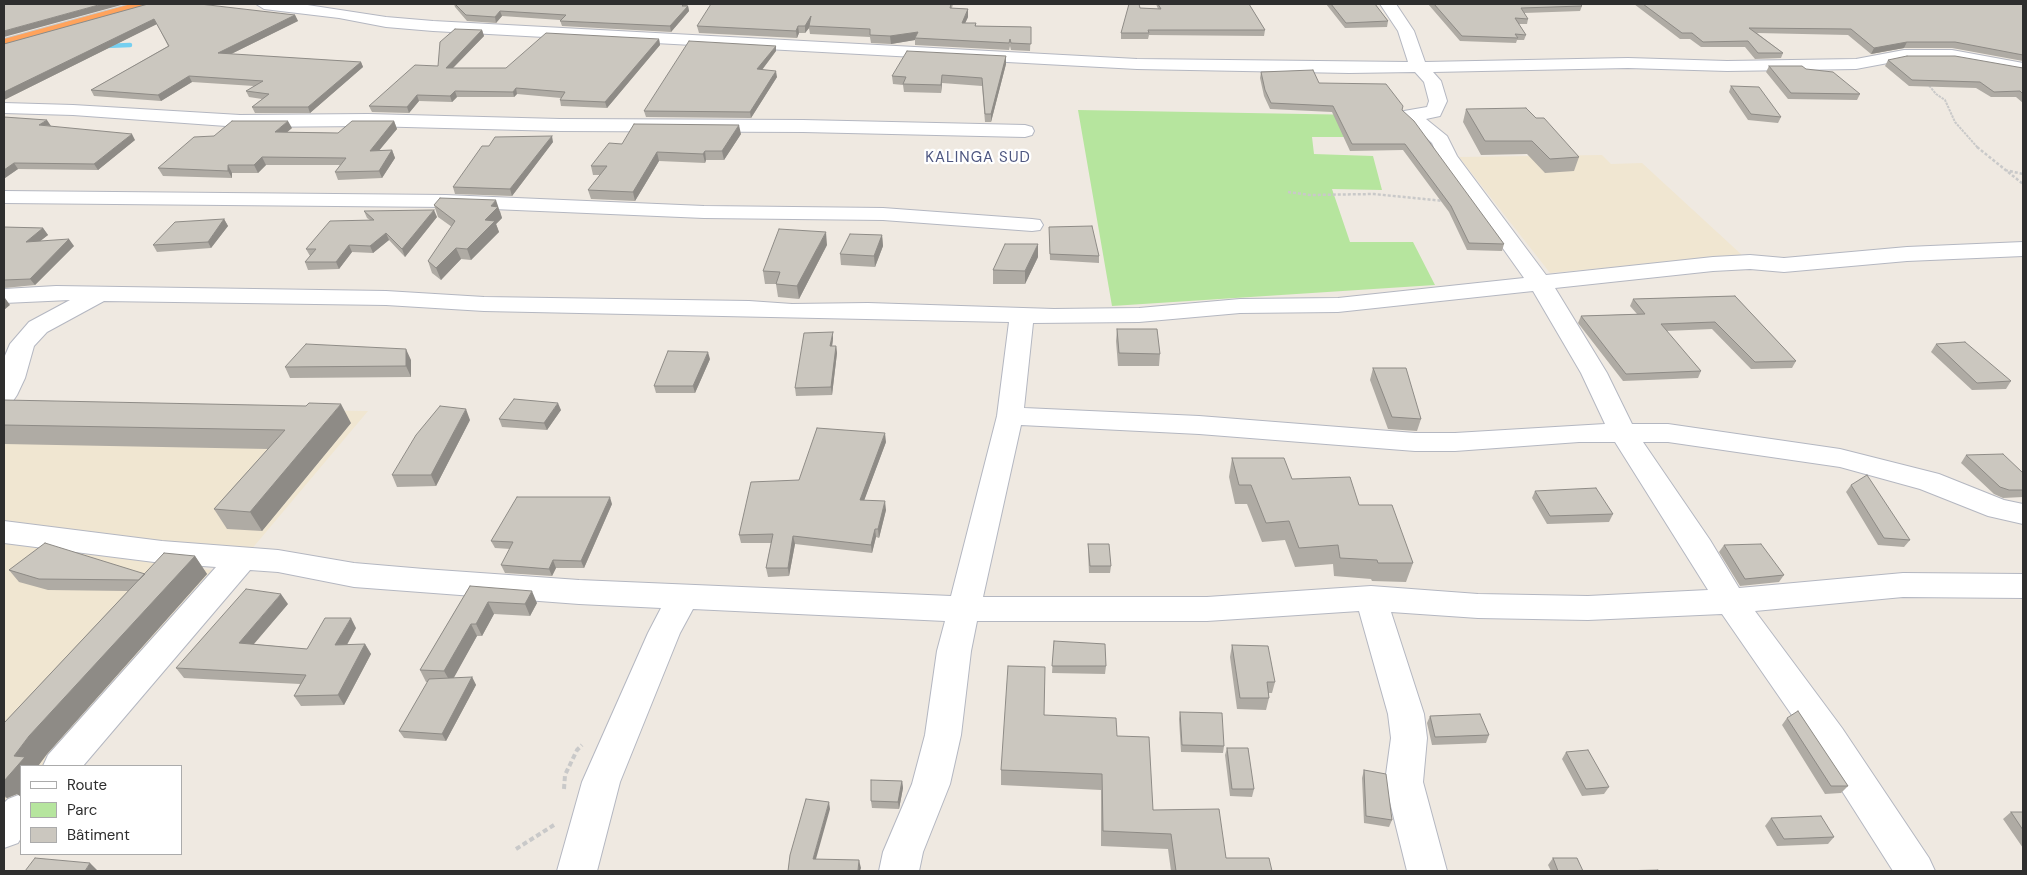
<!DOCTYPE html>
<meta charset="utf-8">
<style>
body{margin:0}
#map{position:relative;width:2027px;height:875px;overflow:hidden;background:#efe9e1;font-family:"DM Sans",sans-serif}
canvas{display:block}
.frame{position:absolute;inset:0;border:5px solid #2e2e2e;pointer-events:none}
.legend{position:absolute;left:20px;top:765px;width:162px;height:90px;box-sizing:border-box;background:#fff;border:1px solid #ababab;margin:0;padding:6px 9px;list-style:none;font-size:15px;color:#2e2e2e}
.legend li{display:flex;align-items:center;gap:10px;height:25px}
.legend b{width:25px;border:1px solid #ababab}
</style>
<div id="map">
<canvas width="2027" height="875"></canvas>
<div class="frame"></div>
<ul class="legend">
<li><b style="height:6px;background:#fff"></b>Route</li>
<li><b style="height:14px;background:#b6e59e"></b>Parc</li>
<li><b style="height:14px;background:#cbc7bf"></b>Bâtiment</li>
</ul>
</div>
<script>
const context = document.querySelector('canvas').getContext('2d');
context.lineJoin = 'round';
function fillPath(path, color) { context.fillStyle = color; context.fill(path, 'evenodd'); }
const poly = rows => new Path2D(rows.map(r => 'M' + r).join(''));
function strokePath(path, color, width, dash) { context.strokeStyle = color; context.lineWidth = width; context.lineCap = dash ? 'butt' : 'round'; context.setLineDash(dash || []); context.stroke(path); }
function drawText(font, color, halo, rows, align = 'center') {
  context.font = font + ' "DM Sans",sans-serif'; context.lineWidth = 4.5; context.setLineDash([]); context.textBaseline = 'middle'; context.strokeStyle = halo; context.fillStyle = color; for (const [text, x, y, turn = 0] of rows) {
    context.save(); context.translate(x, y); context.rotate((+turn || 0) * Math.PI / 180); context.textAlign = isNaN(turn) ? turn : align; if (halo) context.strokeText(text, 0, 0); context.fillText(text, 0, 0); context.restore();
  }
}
fillPath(poly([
 [1602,155,1611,164,1642,163,1742,255,1550,273,1459,157],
 [4,407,368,411,250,551,4,526],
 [4,543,219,571,56,766,21,766,21,803,4,802]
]), '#f0e6d1');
fillPath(poly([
 [1078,110,1362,115,1365,137,1312,137,1314,154,1373,156,1382,190,1332,189,1350,242,1413,242,1435,285,1112,306]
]), '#b6e59e');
strokePath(poly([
 [105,46,130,45]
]), '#75cff0', 4.5);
const street = poly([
 [256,4,301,4,386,17,433,21,1137,59,1408,62,1398,31,1380,4,1396,4,1414,31,1425,62,1628,58,1727,61,1856,59,1904,50,1952,50,2023,63,2023,73,1952,60,1904,60,1856,69,1727,71,1628,68,1433,72,1441,81,1447,101,1440,116,1426,119,1447,136,1457,156,1546,275,1713,257,1750,255,1784,258,1907,247,2023,242,2023,256,1907,261,1784,272,1750,269,1713,271,1555,288,1607,373,1632,424,1668,424,1840,449,1939,474,2004,500,2023,504,2023,524,1988,516,1920,489,1840,467,1668,442,1643,442,1710,540,1739,588,1903,573,2023,574,2023,598,1903,597,1755,611,1842,728,1929,858,1935,871,1893,871,1816,750,1722,614,1588,620,1478,618,1391,612,1424,714,1427,738,1423,782,1447,871,1407,871,1385,782,1391,738,1388,714,1359,611,1207,621,977,621,971,651,961,735,950,784,923,852,919,871,879,871,883,852,912,784,925,735,937,651,945,621,693,609,680,633,620,782,597,871,557,871,582,782,648,633,661,608,579,604,354,587,278,572,250,570,83,766,43,766,48,755,216,567,162,563,4,543,4,521,162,541,278,550,354,563,424,569,579,580,951,596,997,416,1009,322,484,311,386,305,104,301,47,332,34,346,25,378,17,395,13,401,4,403,4,358,10,344,29,322,70,300,4,303,4,289,56,286,386,291,484,297,749,301,792,304,868,303,1054,309,1139,308,1240,299,1338,298,1524,278,1438,157,1432,143,1402,115,1404,111,1427,107,1429,101,1424,82,1415,72,1349,73,1137,69,433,31,386,27,339,18,264,9,256,4],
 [1533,291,1581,373,1605,424,1455,433,1415,433,1199,416,1024,408,1033,323,1139,322,1240,313,1338,312,1533,291],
 [1021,425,1199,434,1415,451,1455,451,1579,442,1615,442,1708,590,1588,596,1478,594,1371,586,1207,597,983,597,1021,425],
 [4,103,73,105,240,115,368,114,560,119,803,120,1025,125,1032,127,1034,131,1032,135,1025,137,803,132,560,131,368,126,240,127,73,115,4,113,4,103],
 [4,191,446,195,704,206,883,208,1032,219,1040,220,1043,225,1040,230,1032,231,883,220,704,218,446,207,4,203,4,191],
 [21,794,21,838,18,843,4,848,4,803,8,799,21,794]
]);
const highway = poly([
 [131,4,155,4,152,7,4,49,4,39,131,4]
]);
strokePath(street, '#b4b7c1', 2);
strokePath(highway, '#c9c9c9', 2);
strokePath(poly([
 [1927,83,1936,94,1945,100,1955,122,1978,148]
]), '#c9c9c9', 2, [2.5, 1]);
strokePath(poly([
 [1977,147,2023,184],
 [2005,170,2023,174],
 [1288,192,1310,195,1374,194,1444,201]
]), '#c9c9c9', 2.5, [3, 2]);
strokePath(poly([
 [564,789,565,775,577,750,582,745],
 [516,849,554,825]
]), '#c9c9c9', 4, [5, 3]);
fillPath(street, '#fff');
fillPath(highway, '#ffa35c');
fillPath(poly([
 [148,4,295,15,298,21,231,54,361,62,363,67,310,113,255,113,252,107,262,99,249,97,246,91,254,86,192,82,161,101,94,96,91,90,168,46,157,24,4,100,4,44],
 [454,4,688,4,687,6,688,6,689,11,671,32,562,26,560,20,502,16,496,23,467,21,455,7],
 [738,4,953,4,952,8,968,9,968,17,965,23,976,23,976,26,1031,27,1030,51,1011,50,1010,46,1009,50,915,45,915,40,891,44,871,43,870,37,810,34,809,28,805,33,799,33,797,38,699,33,697,26],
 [1156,4,1249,4,1265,30,1264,36,1149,35,1148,39,1121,39,1121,33,1140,8,1158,9],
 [1326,4,1375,4,1388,21,1387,27,1345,28],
 [1428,4,1580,4,1582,6,1580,11,1524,13,1528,19,1527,24,1519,24,1526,35,1524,40,1517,40,1516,43,1460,41],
 [1634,4,2023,4,2023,61,1952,48,1904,48,1871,54,1848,35,1757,33,1783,53,1781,58,1755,59,1745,47,1701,47,1690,39,1680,39],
 [482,30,484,36,453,68,506,68,659,39,660,45,607,108,561,106,560,100,561,98,517,94,514,97,457,97,452,102,419,101,409,113,372,112,369,106,438,66],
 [776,51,762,70,777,77,751,118,646,117,644,111],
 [1006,56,1006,64,991,122,985,122,982,86,942,83,941,93,904,92,903,85,893,84,892,76],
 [1888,60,2023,68,2023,103,2016,97,1991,97,1976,88,1909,86,1885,66],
 [1769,66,1860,94,1857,100,1788,99,1766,72],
 [1261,72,1319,83,1402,110,1504,244,1502,251,1467,250,1449,212,1403,150,1350,151,1332,112,1270,109,1264,96,1260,78],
 [1731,86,1781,117,1778,123,1748,120,1729,92],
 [1466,109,1579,157,1574,171,1545,173,1527,154,1481,155,1463,122],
 [4,117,50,126,135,140,98,170,18,169,5,178,4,178],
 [394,121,397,129,379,150,392,150,395,158,382,178,338,180,335,172,340,165,266,165,258,173,232,173,232,178,163,176,158,168,214,136,292,128,287,132,338,133],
 [741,134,724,160,706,160,705,163,659,161,635,201,591,199,588,190,600,175,593,175,591,166,622,144],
 [553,142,512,196,455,194,453,187,489,146],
 [434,205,500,211,502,218,496,224,499,232,471,260,461,259,441,280,432,273,428,261,452,227,438,217],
 [364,211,437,217,405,257,389,240,373,253,352,252,339,269,308,270,305,262,310,256,306,249,370,220,367,218],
 [224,219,228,226,211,248,157,252,153,245],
 [4,227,43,228,48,235,40,241,74,246,35,285,4,288],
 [1049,227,1099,256,1099,263,1050,260],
 [882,235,883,246,875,267,841,265,840,254],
 [827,245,799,299,778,297,776,284,765,284,763,271],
 [1038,257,1025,284,993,284,993,270],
 [1735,296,1796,361,1792,368,1751,369,1712,329,1666,331,1701,371,1698,378,1623,381,1578,323,1581,316,1637,314,1630,306,1633,299],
 [1117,329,1160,354,1159,366,1118,366,1116,341],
 [833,339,832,346,836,346,837,353,832,395,796,396,795,388],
 [1936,344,2011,381,2006,389,1972,390,1931,352],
 [710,359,695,393,656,393,654,386],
 [411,360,411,377,290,378,285,367],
 [1373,368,1421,419,1417,431,1388,429,1370,380],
 [4,400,351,423,262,531,227,529,214,509,268,449,4,444],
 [561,410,547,430,502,427,499,419],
 [470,420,436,486,397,487,392,475],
 [886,442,864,500,886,510,879,538,876,537,872,553,795,544,789,576,768,577,766,568,771,543,741,543,739,535,799,480],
 [1966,455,2023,473,2023,497,2003,498,1994,494,1961,463],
 [1232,458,1292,479,1359,505,1413,563,1406,582,1372,581,1371,579,1334,576,1333,564,1295,567,1285,540,1262,542,1247,504,1235,504,1229,477],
 [1851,485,1910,540,1904,547,1878,545,1846,492],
 [1535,491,1613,514,1609,522,1547,524,1532,498],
 [612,504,584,568,556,568,552,576,505,573,501,565,510,549,495,548,491,541],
 [1088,544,1111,566,1110,573,1089,573,1088,552],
 [1724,545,1784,575,1779,582,1740,586,1719,552],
 [195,556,207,574,47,754,17,794,7,798,4,797,4,723,128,591,48,590,19,582,9,570,145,574],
 [470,586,537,603,530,616,494,614,482,636,477,636,453,678,472,677,476,685,446,741,404,738,399,731,428,682,426,682,420,670],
 [288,604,254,644,307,649,356,628,347,645,365,644,371,654,344,705,301,706,294,696,300,684,184,678,176,668],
 [1054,641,1106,666,1105,674,1052,673],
 [1232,645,1275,682,1272,693,1268,693,1269,698,1266,710,1237,709,1230,657],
 [1180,712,1224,746,1223,753,1181,752,1179,719],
 [1044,715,1117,736,1153,810,1226,858,1272,871,1171,871,1168,849,1101,846,1101,790,1001,785,1001,770],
 [1430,716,1489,735,1486,743,1432,745,1427,723],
 [1787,718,1848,786,1841,793,1825,794,1782,725],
 [1227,748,1254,789,1252,797,1230,796,1225,755],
 [1566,752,1609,787,1604,794,1582,796,1562,759],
 [1364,770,1392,820,1389,827,1364,823,1362,778],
 [902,781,903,788,899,809,872,808,871,801],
 [2011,812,2023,812,2023,848,2003,819],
 [1771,818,1834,837,1828,844,1777,846,1765,826],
 [1553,858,1583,871,1551,871,1548,865]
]), '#afaba4');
fillPath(poly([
 [102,4,125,4,4,37,4,31],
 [688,6,689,11,671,32,670,26],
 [968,9,968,17,962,30,962,23],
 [500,11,502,16,496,23,495,17],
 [295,15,298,21,221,59,218,53],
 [811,16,809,28,805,33,805,26],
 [154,19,157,24,4,100,4,92],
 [798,26,799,33,797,38,796,31],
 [482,30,484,36,448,73,446,68],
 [918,32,915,38,915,40,891,44,890,36],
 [659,39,660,45,607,108,605,102],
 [1907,42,1904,48,1871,54,1874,48],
 [776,46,776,51,758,75,757,69],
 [1006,56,1006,64,991,122,991,114],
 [361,62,363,67,310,113,308,107],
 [776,71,777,77,751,118,750,112],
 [942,75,942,83,941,93,941,85],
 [189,76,192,82,161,101,158,95],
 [516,88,517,94,514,97,513,92],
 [455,91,457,97,452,102,450,96],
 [417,95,419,101,409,113,407,107],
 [47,120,51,126,39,125],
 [288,121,292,128,278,140,275,132],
 [394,121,397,129,373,158,370,151],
 [739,125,741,134,724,160,722,151],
 [132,134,135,140,98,170,94,164],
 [552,136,553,142,512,196,510,189],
 [392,150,395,158,382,178,379,171],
 [705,151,706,160,705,163,703,154],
 [657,152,659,161,635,201,633,192],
 [262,157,266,165,258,173,254,165],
 [14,163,18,169,5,178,4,176,4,170],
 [228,165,232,173,232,178,228,171],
 [496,200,502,218,496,224,499,232,471,260,467,249,485,220,491,206],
 [434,210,437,217,405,257,402,249],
 [224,219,228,226,211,248,208,242],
 [43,228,48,235,30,249,26,242],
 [826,232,827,245,799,299,797,286],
 [386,233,389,240,373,253,370,246],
 [882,235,883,246,875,267,874,256],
 [69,239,74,246,35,285,30,279],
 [1038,244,1038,257,1025,284,1025,271],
 [349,245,352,252,339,269,336,262],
 [456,248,461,259,441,280,436,268],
 [5,298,10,305,4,310,4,299],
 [833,332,833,339,831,353,830,346],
 [836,346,837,353,832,395,831,387],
 [406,349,411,360,411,377,406,366],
 [708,352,710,359,695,393,693,386],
 [558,403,561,410,547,430,544,423],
 [341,404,351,423,262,531,250,512],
 [466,409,470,420,436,486,431,475],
 [885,433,886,442,861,509,860,500],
 [610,497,612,504,584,568,581,561],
 [885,501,886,510,879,538,878,529],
 [875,529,876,537,872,553,871,545],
 [793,536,795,544,789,576,788,568],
 [195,556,207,574,47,754,38,766,21,766,21,797,17,794,7,798,4,795,4,777,6,779,14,756,29,736],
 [553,560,556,568,552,576,549,569],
 [532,591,537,603,530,616,525,604],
 [281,594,288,604,246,653,239,643],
 [488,602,494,614,482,636,476,624],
 [351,618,356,628,341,655,335,645],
 [471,624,477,636,451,683,444,671],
 [365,644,371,654,344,705,338,695],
 [472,677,476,685,446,741,442,734],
 [902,781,903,788,899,809,898,802],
 [829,802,830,809,814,866,813,859],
 [859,860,861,868,860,871,858,871],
 [90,863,98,871,85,871]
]), '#8e8b86');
const building = poly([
 [4,4,102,4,4,31,4,4],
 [148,4,200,4,295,15,218,53,361,62,308,107,252,107,269,94,246,91,263,81,189,76,158,95,91,90,169,46,154,19,4,92,4,44,148,4],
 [455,4,684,4,682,6,688,6,670,26,560,21,566,15,500,11,495,17,466,15,455,4],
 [711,4,951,4,950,8,968,9,962,23,976,23,975,26,1031,27,1031,44,1011,43,1010,39,1009,43,915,38,918,32,890,36,870,35,870,29,809,26,811,16,805,26,798,26,796,31,697,26,711,4],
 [1129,4,1139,4,1140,8,1161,9,1158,4,1249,4,1265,30,1148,30,1149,33,1121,33,1129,4],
 [1331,4,1375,4,1388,21,1346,23,1331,4],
 [1434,4,1580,4,1582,6,1521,8,1528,19,1515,18,1526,35,1515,34,1518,38,1462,36,1434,4],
 [1643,4,2023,4,2023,55,1955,42,1907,42,1874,48,1851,29,1749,28,1783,53,1758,53,1748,41,1703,42,1692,33,1682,33,1643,4],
 [455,29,482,30,446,68,506,68,546,33,659,39,605,102,560,100,565,92,516,88,513,92,455,91,450,96,417,95,407,107,369,106,415,65,438,66,440,42,455,29],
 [689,41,776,46,757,69,776,71,750,112,644,111,689,41],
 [907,51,1006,56,991,114,985,114,982,78,942,75,941,85,903,84,906,77,892,76,907,51],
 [1907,56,1955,56,2023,68,2023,94,2020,91,1994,92,1980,82,1912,80,1888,60,1907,56],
 [1769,66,1802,66,1806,69,1833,72,1860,94,1791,93,1769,66],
 [1313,70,1319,83,1386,84,1403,106,1402,110,1414,121,1504,244,1469,243,1451,206,1405,144,1352,144,1333,106,1271,103,1265,90,1261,72,1313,70],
 [1731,86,1759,87,1781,117,1751,114,1731,86],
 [1526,108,1536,118,1544,118,1579,157,1550,159,1532,141,1485,141,1466,109,1526,108],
 [4,117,47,120,39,125,132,134,94,164,14,163,4,170,4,117],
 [232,121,288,121,275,132,338,133,352,121,394,121,370,151,392,150,379,171,335,172,346,158,262,157,254,165,228,165,228,171,158,168,194,137,214,136,232,121],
 [634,124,739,125,722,151,705,151,703,154,657,152,633,192,588,190,607,166,591,166,609,143,622,144,634,124],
 [552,136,510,189,453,187,482,146,489,146,495,137,552,136],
 [440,198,496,200,491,206,498,207,485,220,495,221,467,249,456,248,436,268,428,261,455,221,434,205,440,198],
 [434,210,402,249,386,233,370,246,349,245,336,262,305,262,316,249,306,249,330,221,374,220,364,211,434,210],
 [224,219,208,242,153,245,175,222,224,219],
 [1092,226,1099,256,1050,254,1049,227,1092,226],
 [4,227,43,228,26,242,69,239,30,279,4,280,4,227],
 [779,229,826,232,797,286,776,284,780,272,763,271,779,229],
 [850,234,882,235,874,256,840,254,850,234],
 [1005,244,1038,244,1025,271,993,270,1005,244],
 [1735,296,1796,361,1755,362,1715,322,1661,324,1701,371,1626,374,1581,316,1645,314,1633,299,1735,296],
 [1117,329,1157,329,1160,354,1119,353,1117,329],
 [833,332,830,346,836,346,831,387,795,388,804,333,833,332],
 [1965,342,2011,381,1977,383,1936,344,1965,342],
 [306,344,406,349,406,366,285,367,306,344],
 [668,351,708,352,693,386,654,386,668,351],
 [1373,368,1406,368,1421,419,1392,417,1373,368],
 [514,399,558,403,544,423,499,419,514,399],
 [4,400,306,406,309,403,341,404,250,512,214,509,285,430,4,425,4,400],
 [440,406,466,409,431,475,392,475,416,435,440,406],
 [817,428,885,433,860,500,885,501,878,529,875,529,871,545,793,536,788,568,766,568,773,534,739,535,751,482,799,480,817,428],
 [2003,454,2023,473,2023,490,2009,490,2000,487,1966,455,2003,454],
 [1232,458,1284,458,1292,479,1350,477,1359,505,1392,505,1413,563,1378,563,1377,560,1340,558,1338,545,1299,548,1289,521,1266,523,1251,485,1239,485,1232,458],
 [1867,475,1910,540,1884,538,1851,485,1867,475],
 [1596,488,1613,514,1550,516,1535,491,1596,488],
 [517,497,610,497,581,561,553,560,549,569,501,565,513,542,491,541,517,497],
 [45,543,145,574,139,580,39,579,9,570,45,543],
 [1088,544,1109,544,1111,566,1090,566,1088,544],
 [1761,544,1784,575,1745,579,1724,545,1761,544],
 [164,553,195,556,29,736,14,756,25,757,4,781,4,723,164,553],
 [470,586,532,591,525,604,488,602,476,624,471,624,444,671,420,670,470,586],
 [246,589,281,594,239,643,307,649,325,618,351,618,335,645,365,644,338,695,294,696,306,675,176,668,246,589],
 [1054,641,1105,644,1106,666,1052,666,1054,641],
 [1232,645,1268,646,1275,682,1267,682,1269,698,1240,698,1232,645],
 [1008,666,1045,667,1044,715,1116,718,1117,736,1149,737,1153,810,1219,809,1226,858,1269,858,1272,871,1176,871,1171,834,1103,831,1102,774,1001,770,1008,666],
 [472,677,442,734,399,731,429,679,472,677],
 [1798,711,1848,786,1831,786,1787,718,1798,711],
 [1180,712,1222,713,1224,746,1182,745,1180,712],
 [1480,714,1489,735,1435,737,1430,716,1480,714],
 [1227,748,1248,748,1254,789,1232,789,1227,748],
 [1588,750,1609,787,1586,789,1566,752,1588,750],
 [1364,770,1386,774,1392,820,1366,816,1364,770],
 [871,780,902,781,898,802,871,801,871,780],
 [806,799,829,802,813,859,859,860,858,871,788,871,790,855,806,799],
 [2011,812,2023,812,2023,830,2011,812],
 [1821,816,1834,837,1784,839,1771,818,1821,816],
 [35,858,90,863,85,871,25,871,35,858],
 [1553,858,1577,858,1583,871,1558,871,1553,858],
 [1658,870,1659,871,1618,871,1658,870]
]);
fillPath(building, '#cbc7bf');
strokePath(building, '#8e8b86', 1);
context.letterSpacing = '1px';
drawText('15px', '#4d5680', '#fff', [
 ["KALINGA SUD",978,158]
]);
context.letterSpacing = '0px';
</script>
